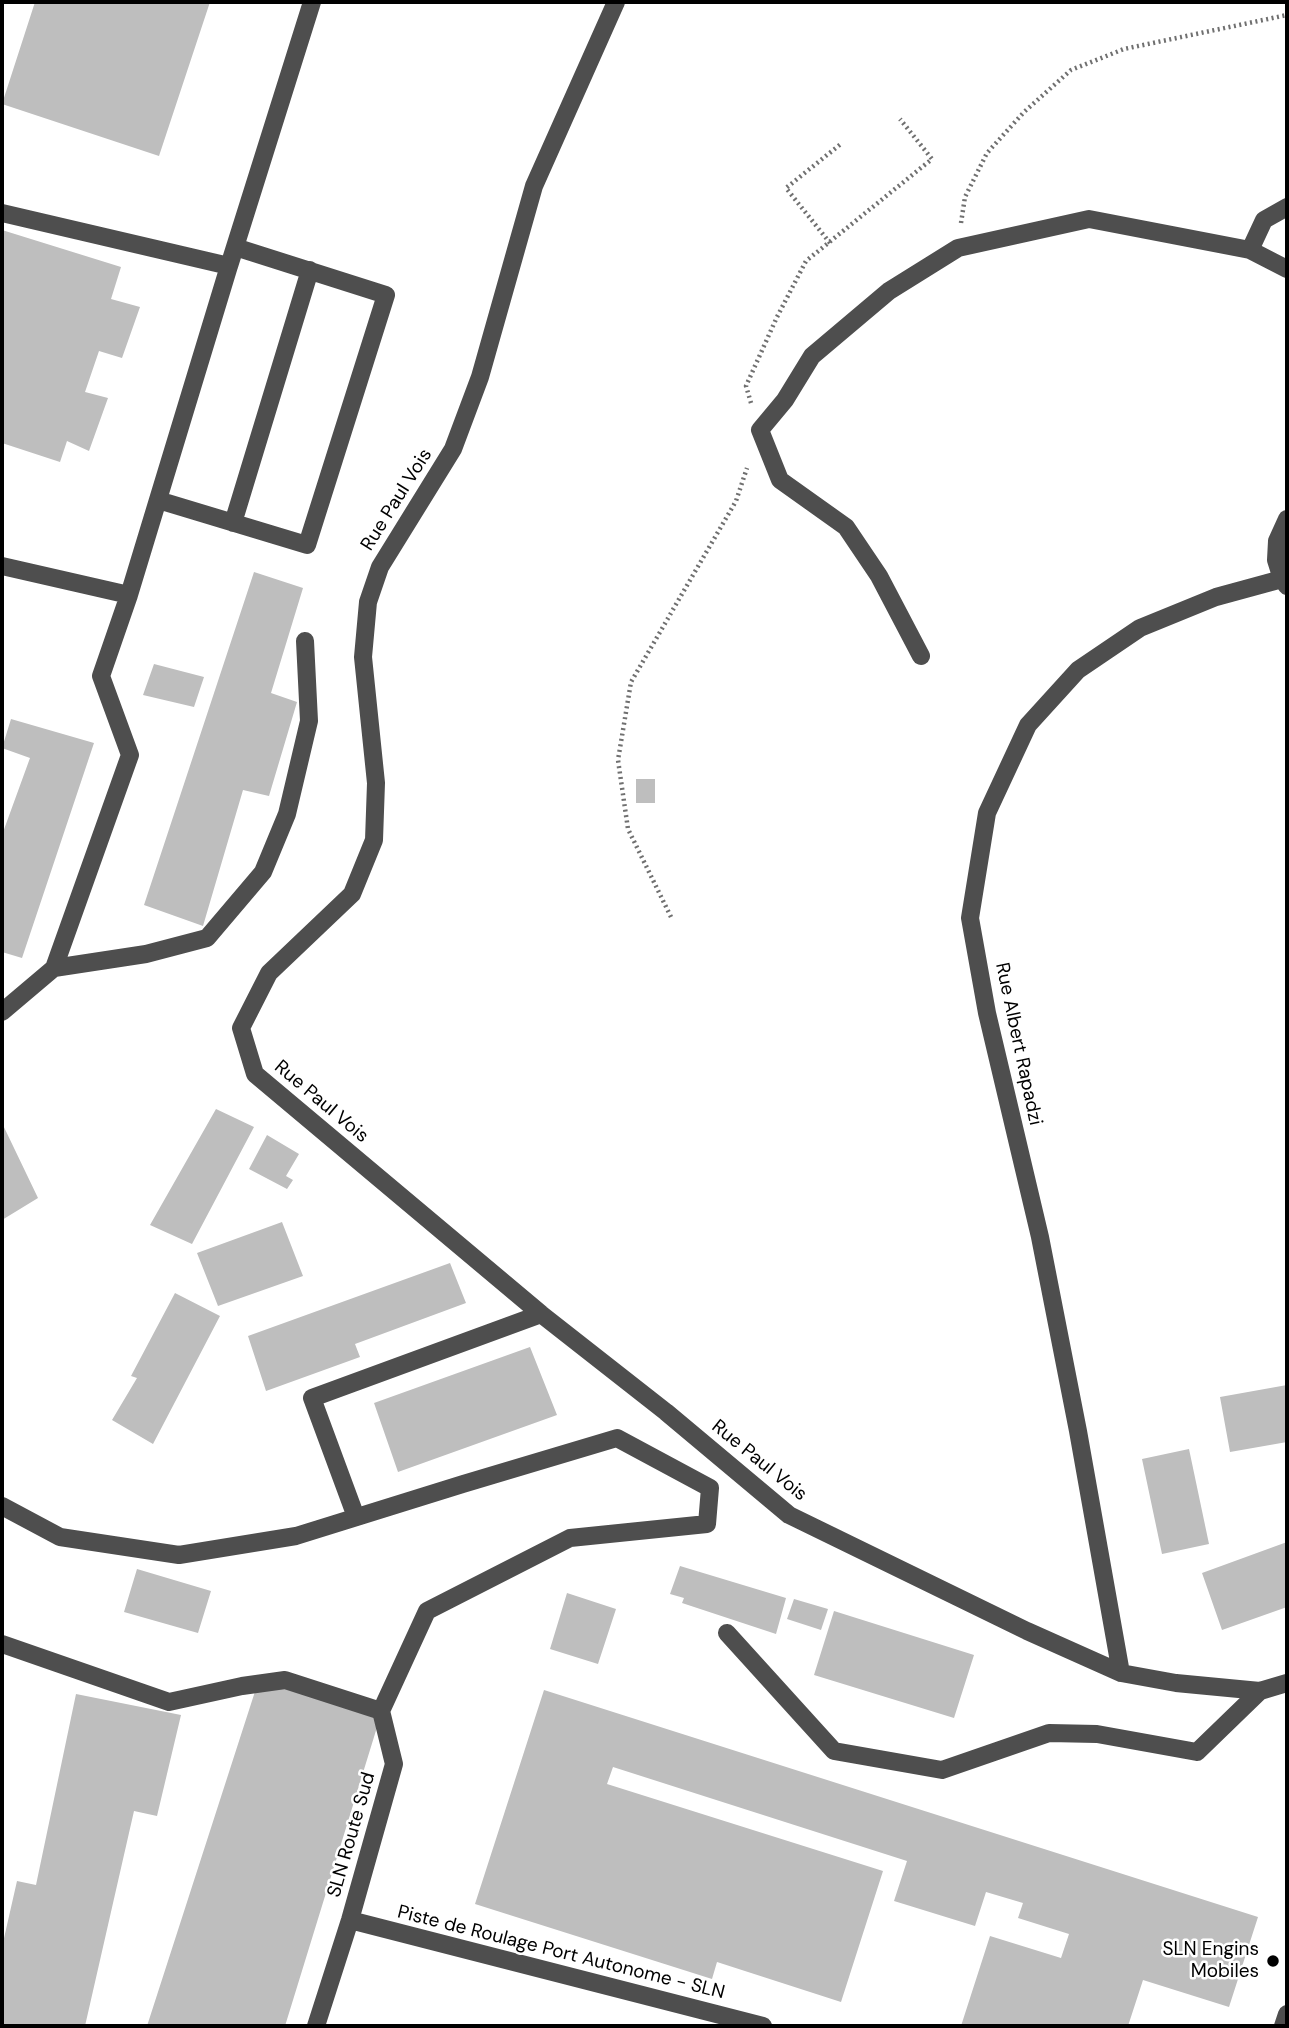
<!DOCTYPE html>
<style>
body{margin:0}
#map{position:relative;width:1289px;height:2028px;overflow:hidden;background:#fff;font-family:"DM Sans",sans-serif}
canvas{display:block}
.frame{position:absolute;inset:0;border:4px solid #000;pointer-events:none}
</style>
<div id="map">
<canvas width="1289" height="2028"></canvas>
<div class="frame"></div>
</div>
<script>
const context = document.querySelector('canvas').getContext('2d');
context.lineJoin = 'round';
function fillPath(path, color) { context.fillStyle = color; context.fill(path, 'evenodd'); }
const poly = rows => new Path2D(rows.map(r => 'M' + r).join(''));
function strokePath(path, color, width, dash) { context.strokeStyle = color; context.lineWidth = width; context.lineCap = dash ? 'butt' : 'round'; context.setLineDash(dash || []); context.stroke(path); }
function drawText(font, color, halo, rows, align = 'center') {
  context.font = font + ' "DM Sans",sans-serif'; context.lineWidth = 5; context.setLineDash([]); context.textBaseline = 'middle'; context.strokeStyle = halo; context.fillStyle = color; for (const [text, x, y, turn = 0] of rows) {
    context.save(); context.translate(x, y); context.rotate((+turn || 0) * Math.PI / 180); context.textAlign = isNaN(turn) ? turn : align; if (halo) context.strokeText(text, 0, 0); context.fillText(text, 0, 0); context.restore();
  }
}
fillPath(poly([
 [35,2,210,2,159,156,2,104],
 [2,230,121,267,111,299,140,307,122,358,99,351,85,392,108,398,89,451,67,441,60,462,2,443],
 [254,572,303,588,271,693,297,702,269,796,243,790,203,926,144,905],
 [154,664,204,677,194,707,143,695],
 [11,719,94,743,22,958,2,952,2,835,30,758,2,748],
 [636,779,655,779,655,803,636,803],
 [216,1109,254,1127,192,1244,150,1225],
 [2,1123,38,1198,2,1220],
 [267,1135,299,1154,286,1176,293,1180,287,1189,249,1169],
 [282,1222,303,1276,218,1306,197,1253],
 [450,1263,466,1303,355,1344,360,1357,266,1391,248,1336],
 [175,1293,220,1316,153,1444,112,1420,137,1378,131,1376],
 [530,1347,557,1415,398,1472,374,1403],
 [1287,1385,1287,1442,1230,1452,1220,1397],
 [1189,1449,1209,1544,1162,1554,1142,1459],
 [1287,1542,1287,1607,1222,1630,1202,1573],
 [680,1566,786,1598,776,1634,682,1603,684,1598,670,1594],
 [137,1569,211,1591,198,1633,124,1612],
 [567,1593,616,1609,598,1664,550,1649],
 [794,1599,828,1609,821,1630,787,1619],
 [834,1611,974,1655,954,1718,814,1675],
 [260,1676,382,1711,285,2026,147,2026],
 [544,1690,1258,1917,1229,2007,1143,1980,1128,2026,961,2026,990,1936,1061,1958,1069,1934,1018,1918,1023,1903,986,1892,975,1926,894,1901,907,1861,613,1767,607,1784,883,1871,841,2002,717,1962,712,1979,475,1904],
 [76,1694,181,1715,157,1816,134,1811,85,2026,2,2026,2,1947,17,1881,36,1885]
]), '#bebebe');
strokePath(poly([
 [961,223,965,197,987,153,1024,112,1071,70,1124,49,1287,15],
 [830,243,786,188,842,143],
 [751,403,746,386,777,317,806,261,932,159,900,119],
 [671,917,628,829,618,760,631,682,736,501,747,468]
]), '#707070', 4.5, [2, 3.5]);
strokePath(poly([
 [616,2,534,186,480,377,453,449,380,567,368,602,363,657,376,783,374,840,352,894,269,973,241,1028,255,1074,541,1314,666,1412,789,1515,1027,1631,1121,1673,1176,1683,1260,1691,1287,1683],
 [2,213,229,266,312,2],
 [1250,250,1264,220,1287,207],
 [158,500,307,545,386,295,235,247],
 [1287,519,1277,541,1276,560,1282,579,1287,586],
 [233,523,310,270],
 [2,566,129,595],
 [921,656,879,576,846,527,780,480,760,430,785,400,812,356,889,291,958,248,1089,219,1250,250,1287,269],
 [54,968,146,954,207,938,263,872,287,814,309,721,305,641],
 [2,1012,54,968,130,755,101,676,129,595,229,266],
 [2,1506,60,1537,179,1555,296,1536,463,1484,617,1438,710,1488,707,1524,570,1538,427,1611,381,1711],
 [356,1517,312,1398,541,1314],
 [727,1633,834,1751,942,1770,1049,1733,1097,1734,1197,1752,1260,1691],
 [2,1644,169,1702,242,1686,285,1680,381,1711,394,1764,350,1920,316,2026],
 [1121,1673,1078,1431,1040,1237,987,1013,970,918,987,813,1028,725,1078,670,1140,628,1216,597,1282,579],
 [350,1920,763,2026],
 [1283,2026,1287,2014]
]), '#4e4e4e', 18);
for (const [x, y, r, color] of [
 [1273,1961,7,"#000"]
]) { const dot = new Path2D(); dot.arc(x, y, r, 0, 2 * Math.PI); context.fillStyle = color; context.fill(dot); strokePath(dot, '#fff', 2.5); }
drawText('19px', '#000', '#fff', [
 ["Rue Paul Vois",397,500,-58],
 ["Rue Albert Rapadzi",1018,1044,78],
 ["Rue Paul Vois",321,1102,40],
 ["Rue Paul Vois",759,1461,39],
 ["SLN Route Sud",352,1835,-74],
 ["Piste de Roulage Port Autonome - SLN",561,1953,14]
]);
drawText('19px', '#000', '#fff', [
 ["SLN Engins",1259,1950],
 ["Mobiles",1259,1972]
], 'right');
</script>
